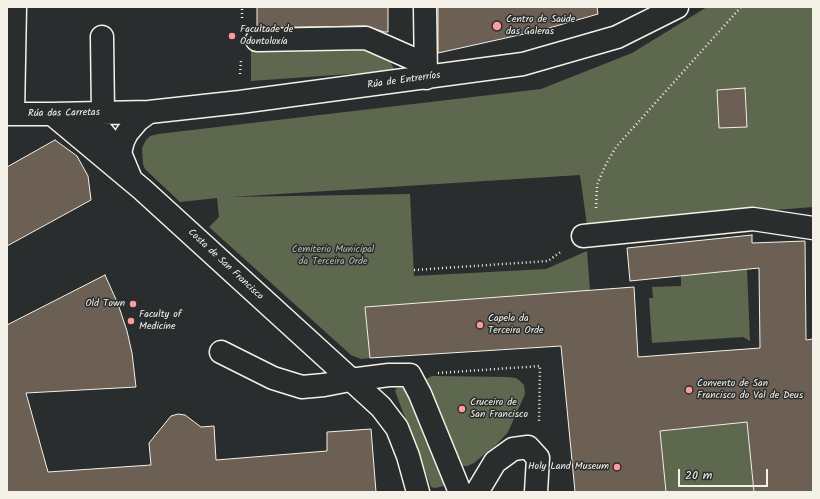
<!DOCTYPE html>
<meta charset="utf-8">
<style>
body{margin:0}
#map{position:relative;width:820px;height:499px;overflow:hidden;background:#2a2d2e;font-family:Kalam,sans-serif}
canvas{display:block}
.frame{position:absolute;inset:0;border:8px solid #f4f1e8;pointer-events:none}
.scale{position:absolute;left:678px;top:469px;width:90px;height:18px;box-sizing:border-box;border:2px solid #f4f1e8;border-top:0;padding-left:5px;font-size:12px;line-height:14px;white-space:nowrap;color:#f4f1e8;-webkit-text-stroke:3px #2a2d2e;paint-order:stroke}
</style>
<div id="map">
<canvas width="820" height="499"></canvas>
<div class="frame"></div>
<div class="scale">20 m</div>
</div>
<script>
const context = document.querySelector('canvas').getContext('2d');
context.lineJoin = 'round';
function fillPath(path, color) { context.fillStyle = color; context.fill(path, 'evenodd'); }
const poly = rows => new Path2D(rows.map(r => 'M' + r).join(''));
function strokePath(path, color, width, dash) { context.strokeStyle = color; context.lineWidth = width; context.lineCap = dash ? 'butt' : 'round'; context.setLineDash(dash || []); context.stroke(path); }
function drawText(font, color, halo, rows, align = 'center') {
  context.font = font + ' Kalam,sans-serif'; context.lineWidth = 3; context.setLineDash([]); context.textBaseline = 'middle'; context.strokeStyle = halo; context.fillStyle = color; for (const [text, x, y, turn = 0] of rows) {
    context.save(); context.translate(x, y); context.rotate((+turn || 0) * Math.PI / 180); context.textAlign = isNaN(turn) ? turn : align; if (halo) context.strokeText(text, 0, 0); context.fillText(text, 0, 0); context.restore();
  }
}
fillPath(poly([
 [707,7,813,7,813,207,587,225,580,175,232,197,410,194,414,276,546,269,587,251,590,291,365,307,370,358,361,359,351,355,209,227,219,217,217,198,180,202,145,169,143,164,142,148,146,140,150,136,158,134,541,89,632,53],
 [373,47,386,53,394,69,377,72,251,81,251,51],
 [747,269,750,341,743,337,652,343,649,298,653,298,652,287,681,286,681,275],
 [432,376,508,377,516,378,520,381,524,385,525,394,508,432,497,444,474,463,467,466,462,466,457,464,424,380],
 [412,386,448,485,435,488,431,487,395,391,397,388],
 [747,422,754,492,666,492,660,431]
]), '#5e684f');
const building = poly([
 [257,7,388,7,388,32,384,32,366,26,257,28,257,7],
 [438,7,597,7,598,14,542,30,438,53,438,7],
 [745,88,747,127,719,128,717,90,745,88],
 [55,140,77,156,88,176,91,200,7,246,7,167,55,140],
 [752,235,752,243,805,241,806,340,813,339,813,492,754,492,747,422,660,431,666,492,575,492,561,346,370,358,365,307,634,287,638,357,760,348,759,268,630,281,627,248,752,235],
 [105,275,118,304,127,331,132,353,136,387,26,393,48,472,151,465,149,443,171,416,178,414,185,415,201,427,214,426,216,460,327,451,327,432,371,429,376,492,7,492,7,325,105,275]
]);
fillPath(building, '#6c5f53');
strokePath(building, '#f4f1e8', 1);
const minor = poly([
 [425,7,426,78],
 [102,37,103,113],
 [257,40,366,38,425,64],
 [7,114,52,114,149,112,240,102,523,64,617,37,677,7],
 [13,114,15,7],
 [52,114,143,190,381,407,397,428,408,456,418,492],
 [84,114,99,128,120,153,130,177],
 [120,153,123,141,127,133,138,120,149,112],
 [583,236,753,219,813,228],
 [221,352,273,378,302,387,324,385,350,380,389,375,410,375,420,394,460,492],
 [477,492,495,462,513,449,528,447,538,458,536,492]
]);
strokePath(minor, '#f4f1e8', 25);
strokePath(poly([
 [242,18,242,7],
 [240,74,241,61],
 [596,208,597,185,606,164,616,147,741,7],
 [414,270,548,261,562,251],
 [438,373,540,366,539,422]
]), '#f4f1e8', 2.5, [1, 3]);
strokePath(minor, '#2a2d2e', 22);
for (const [x, y, r, color] of [
 [497,26,5,"#ff9aa2"],
 [232,36,4,"#ff9aa2"],
 [133,304,4,"#ff9aa2"],
 [131,321,4,"#ff9aa2"],
 [480,325,4,"#ff9aa2"],
 [689,390,4,"#ff9aa2"],
 [462,409,4,"#ff9aa2"],
 [617,467,4,"#ff9aa2"]
]) { const dot = new Path2D(); dot.arc(x, y, r, 0, 2 * Math.PI); context.fillStyle = color; context.fill(dot); strokePath(dot, '#2a2d2e', 1.5); }
drawText('10px', '#f4f1e8', '#2a2d2e', [
 ["Centro de Saúde",506,20],
 ["das Galeras",506,32],
 ["Facultade de",240,30],
 ["Odontoloxía",240,42],
 ["Old Town",125,304,"right"],
 ["Faculty of",139,315],
 ["Medicine",139,327],
 ["Capela da",488,319],
 ["Terceira Orde",488,331],
 ["Convento de San",697,384],
 ["Francisco do Val de Deus",697,396],
 ["Cruceiro de",470,403],
 ["San Francisco",470,415],
 ["Holy Land Museum",609,467,"right"]
], 'left');
drawText('10px', '#f4f1e8', '#2a2d2e', [
 ["Rúa de Entrerríos",404,81,-8],
 ["Rúa das Carretas",64,114,-1],
 ["Costa de San Francisco",225,265,43]
]);
drawText('10px', '#b8baab', '#2a2d2e', [
 ["Cemiterio Municipal",333,250],
 ["da Terceira Orde",333,262]
]);
</script>
